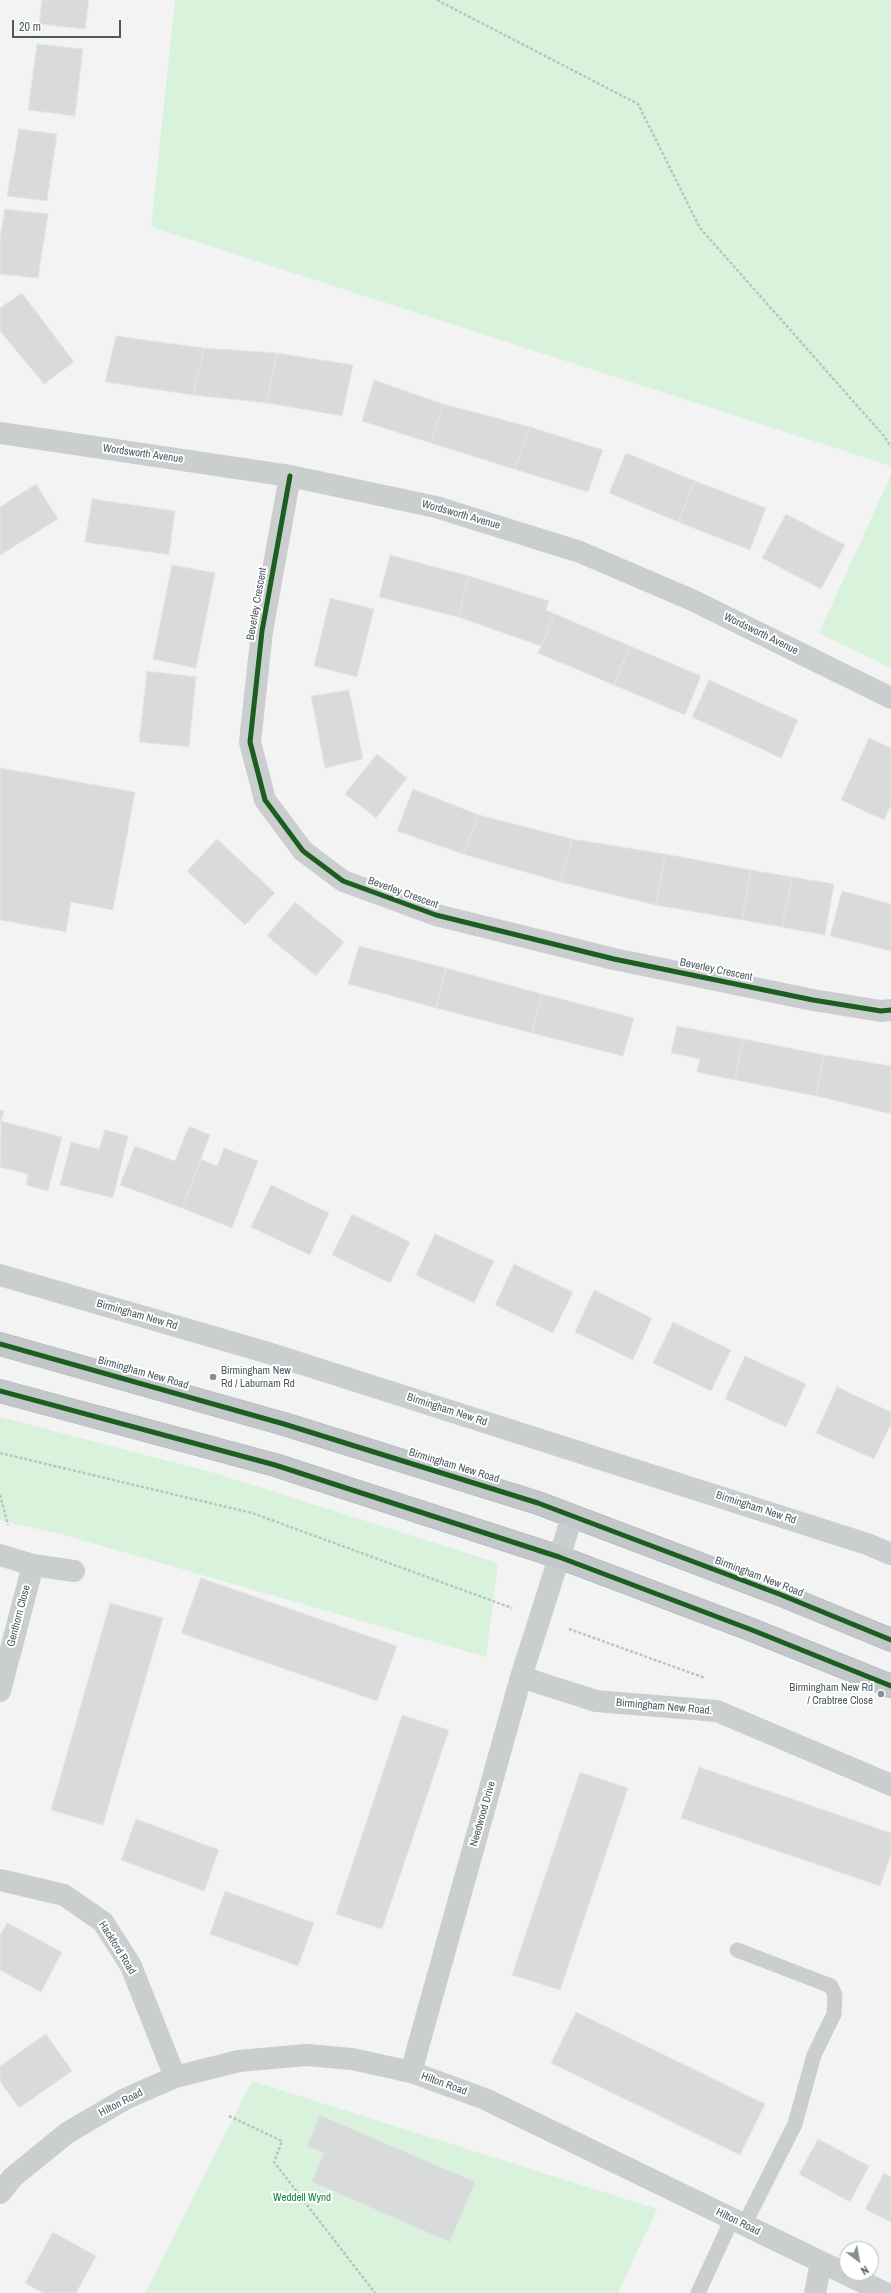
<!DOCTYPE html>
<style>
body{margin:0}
#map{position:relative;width:891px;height:2293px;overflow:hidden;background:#f3f3f3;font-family:"Archivo Narrow",sans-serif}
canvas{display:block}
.north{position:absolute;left:839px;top:2241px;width:40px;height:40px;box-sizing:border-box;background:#fff;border:1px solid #b6bdbf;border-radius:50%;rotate:148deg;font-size:11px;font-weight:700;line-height:16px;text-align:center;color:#495a60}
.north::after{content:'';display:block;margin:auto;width:14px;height:18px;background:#849093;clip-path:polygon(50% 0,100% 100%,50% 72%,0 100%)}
.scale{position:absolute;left:12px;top:20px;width:109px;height:18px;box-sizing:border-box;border:2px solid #495a60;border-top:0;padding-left:5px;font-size:12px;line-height:14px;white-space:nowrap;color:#495a60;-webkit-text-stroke:3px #fff;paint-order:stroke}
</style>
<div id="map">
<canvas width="891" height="2293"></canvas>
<div class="north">N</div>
<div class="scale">20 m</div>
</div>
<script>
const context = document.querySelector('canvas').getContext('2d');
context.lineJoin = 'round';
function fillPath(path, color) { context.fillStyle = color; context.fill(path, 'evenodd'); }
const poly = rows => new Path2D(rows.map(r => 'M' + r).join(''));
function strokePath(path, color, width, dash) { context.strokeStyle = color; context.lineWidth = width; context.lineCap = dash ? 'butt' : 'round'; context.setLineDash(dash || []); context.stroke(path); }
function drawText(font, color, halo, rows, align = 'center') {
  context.font = font + ' "Archivo Narrow",sans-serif'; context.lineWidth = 4; context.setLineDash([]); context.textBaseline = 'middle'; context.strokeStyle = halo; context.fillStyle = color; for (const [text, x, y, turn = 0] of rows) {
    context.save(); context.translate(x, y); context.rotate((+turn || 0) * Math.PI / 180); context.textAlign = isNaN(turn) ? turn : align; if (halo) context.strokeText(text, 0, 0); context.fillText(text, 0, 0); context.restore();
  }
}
fillPath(poly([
 [175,0,891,0,891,466,151,227],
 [891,475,891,668,819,633],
 [0,1417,218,1474,498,1563,486,1657,64,1535,0,1520],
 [252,2081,657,2209,618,2293,145,2293]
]), '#d8f2dc');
const building = poly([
 [42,0,89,0,85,29,39,24,42,0],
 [37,44,83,49,75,116,28,110,37,44],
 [19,129,57,134,47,201,7,196,19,129],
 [5,209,48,214,38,278,0,274,0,238,5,209],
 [22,293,74,362,44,384,0,331,0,308,22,293],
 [116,336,204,348,193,395,105,382,116,336],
 [204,348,277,353,267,403,193,395,204,348],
 [277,353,353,365,342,416,267,403,277,353],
 [374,380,443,404,431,443,362,421,374,380],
 [443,404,530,427,514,469,431,443,443,404],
 [530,427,603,450,588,492,514,469,530,427],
 [626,453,695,481,678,522,609,493,626,453],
 [695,481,766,508,750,550,678,522,695,481],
 [36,484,58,519,0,555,0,507,36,484],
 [92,499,175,511,169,555,85,542,92,499],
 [786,514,845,545,821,589,762,558,786,514],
 [390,555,469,576,458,617,379,597,390,555],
 [172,565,215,573,196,668,153,659,172,565],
 [469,576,549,601,546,610,555,614,541,646,458,617,469,576],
 [330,598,374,609,357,677,314,666,330,598],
 [555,614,630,646,614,685,538,653,555,614],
 [630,646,701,676,685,715,614,685,630,646],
 [147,671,196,677,189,747,139,742,147,671],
 [709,680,798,720,781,758,692,717,709,680],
 [349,690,363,759,325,768,311,696,349,690],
 [869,738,891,748,891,805,884,820,841,800,869,738],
 [377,754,407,778,376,818,345,794,377,754],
 [0,768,135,792,113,910,71,902,66,932,0,920,0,768],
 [413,789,479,815,463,854,397,831,413,789],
 [479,815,572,839,560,882,463,854,479,815],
 [217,839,275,893,245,925,187,871,217,839],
 [572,839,665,854,656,905,560,882,572,839],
 [665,854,751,870,742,920,656,905,665,854],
 [751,870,792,877,782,927,742,920,751,870],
 [792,877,834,884,825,935,782,927,792,877],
 [842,891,891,904,891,951,830,936,842,891],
 [295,902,344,942,316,976,267,936,295,902],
 [359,946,446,968,436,1008,348,984,359,946],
 [446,968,542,994,532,1033,436,1008,446,968],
 [542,994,634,1018,623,1056,532,1033,542,994],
 [677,1026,743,1039,735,1080,697,1072,700,1059,671,1053,677,1026],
 [743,1039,824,1055,816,1096,735,1080,743,1039],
 [824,1055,891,1066,891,1114,816,1096,824,1055],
 [0,1110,4,1111,0,1124,0,1110],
 [1,1121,62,1137,48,1191,26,1185,28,1174,0,1167,1,1121],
 [189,1126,210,1135,182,1208,120,1185,135,1146,175,1161,189,1126],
 [105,1130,128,1136,113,1198,60,1185,71,1142,99,1149,105,1130],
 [224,1148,258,1161,232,1228,182,1208,201,1159,217,1166,224,1148],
 [271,1185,329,1213,310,1255,251,1227,271,1185],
 [352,1214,410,1242,390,1283,332,1255,352,1214],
 [435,1234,494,1261,474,1303,416,1275,435,1234],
 [514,1264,573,1292,553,1333,495,1305,514,1264],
 [594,1290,652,1318,633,1360,575,1332,594,1290],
 [673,1322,731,1350,711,1391,653,1363,673,1322],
 [745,1356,806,1384,786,1427,725,1399,745,1356],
 [837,1387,891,1412,891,1424,874,1459,816,1433,837,1387],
 [201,1578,397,1646,377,1701,181,1633,201,1578],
 [110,1603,163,1618,103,1825,51,1810,110,1603],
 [402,1715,449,1730,382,1929,336,1914,402,1715],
 [699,1767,891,1833,891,1855,880,1886,681,1818,699,1767],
 [580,1772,628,1788,560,1990,512,1975,580,1772],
 [136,1819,219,1850,204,1891,121,1860,136,1819],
 [225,1891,314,1923,298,1966,210,1934,225,1891],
 [7,1923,62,1952,41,1992,0,1970,0,1935,7,1923],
 [576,2012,765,2104,740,2155,551,2063,576,2012],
 [46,2034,72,2071,19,2108,0,2081,0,2066,46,2034],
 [320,2115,475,2182,450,2242,312,2182,324,2153,307,2146,320,2115],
 [818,2139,869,2166,850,2202,799,2174,818,2139],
 [884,2173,891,2177,891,2222,865,2209,884,2173],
 [53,2232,96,2256,76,2293,43,2293,25,2283,53,2232]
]);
fillPath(building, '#d9dbdb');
strokePath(building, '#e4e5e6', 1);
const trunk = poly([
 [0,1344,284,1424,538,1503,779,1594,891,1640],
 [0,1391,275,1465,559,1557,752,1630,891,1686]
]);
strokePath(trunk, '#b8bfc2', 24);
strokePath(poly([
 [437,0,638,104,700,228,884,436,891,447],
 [0,1453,252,1513,512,1608],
 [0,1495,8,1525],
 [569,1629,705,1678],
 [229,2116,282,2141,274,2162,375,2293]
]), '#b9c6bf', 2.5, [3, 2]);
strokePath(poly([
 [737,1950,831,1986,835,1995,834,2014,814,2055,795,2124,744,2225],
 [698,2293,732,2219]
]), '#cacece', 15);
strokePath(poly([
 [0,433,290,476,436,507,580,552,692,600,891,698],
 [290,476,262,631,250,742,265,800,303,851,343,881,436,915,614,959,813,1000,881,1011,891,1010],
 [0,1275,265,1352,867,1544,891,1554],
 [0,1555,33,1565,74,1571],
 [521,1677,596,1701,717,1711,891,1785],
 [0,1691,33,1565],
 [0,1880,64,1895,103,1922,131,1966,175,2077],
 [411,2072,521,1677,572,1517],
 [0,2193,13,2177,67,2133,125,2099,175,2077,239,2061,306,2055,352,2059,411,2072,485,2099,885,2293],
 [815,2293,821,2262]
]), '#cacece', 22);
strokePath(trunk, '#c2c8ca', 22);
strokePath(poly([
 [290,476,262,631,250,742,265,800,303,851,343,881,436,915,614,959,813,1000,881,1011,891,1010],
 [0,1344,284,1424,538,1503,779,1594,891,1640],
 [0,1391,275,1465,559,1557,752,1630,891,1686]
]), '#1b5e20', 5);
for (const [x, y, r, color] of [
 [213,1377,4,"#849093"],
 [881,1694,4,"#849093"]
]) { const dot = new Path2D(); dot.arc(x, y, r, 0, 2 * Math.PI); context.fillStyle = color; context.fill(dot); strokePath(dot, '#fff', 1.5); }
drawText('11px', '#495a60', '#fff', [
 ["Wordsworth Avenue",143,454,8],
 ["Wordsworth Avenue",461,515,16],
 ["Beverley Crescent",257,604,-80],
 ["Wordsworth Avenue",761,634,26],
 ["Beverley Crescent",403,893,20],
 ["Beverley Crescent",716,970,12],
 ["Birmingham New Rd",137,1315,16],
 ["Birmingham New Road",143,1373,16],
 ["Birmingham New Rd",447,1410,18],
 ["Birmingham New Road",454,1466,17],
 ["Birmingham New Rd",756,1508,18],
 ["Birmingham New Road",759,1577,21],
 ["Genthorn Close",19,1616,-75],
 ["Birmingham New Road.",664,1707,5],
 ["Needwood Drive",483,1814,-74],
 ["Hackford Road",117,1948,58],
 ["Hilton Road",444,2084,20],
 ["Hilton Road",121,2103,-27],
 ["Hilton Road",738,2222,26]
]);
drawText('11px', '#495a60', '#fff', [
 ["Birmingham New",221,1371],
 ["Rd / Laburnam Rd",221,1384],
 ["Birmingham New Rd",873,1688,"right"],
 ["/ Crabtree Close",873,1701,"right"]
], 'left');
drawText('11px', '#168537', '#fff', [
 ["Weddell Wynd",302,2198]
]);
</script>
